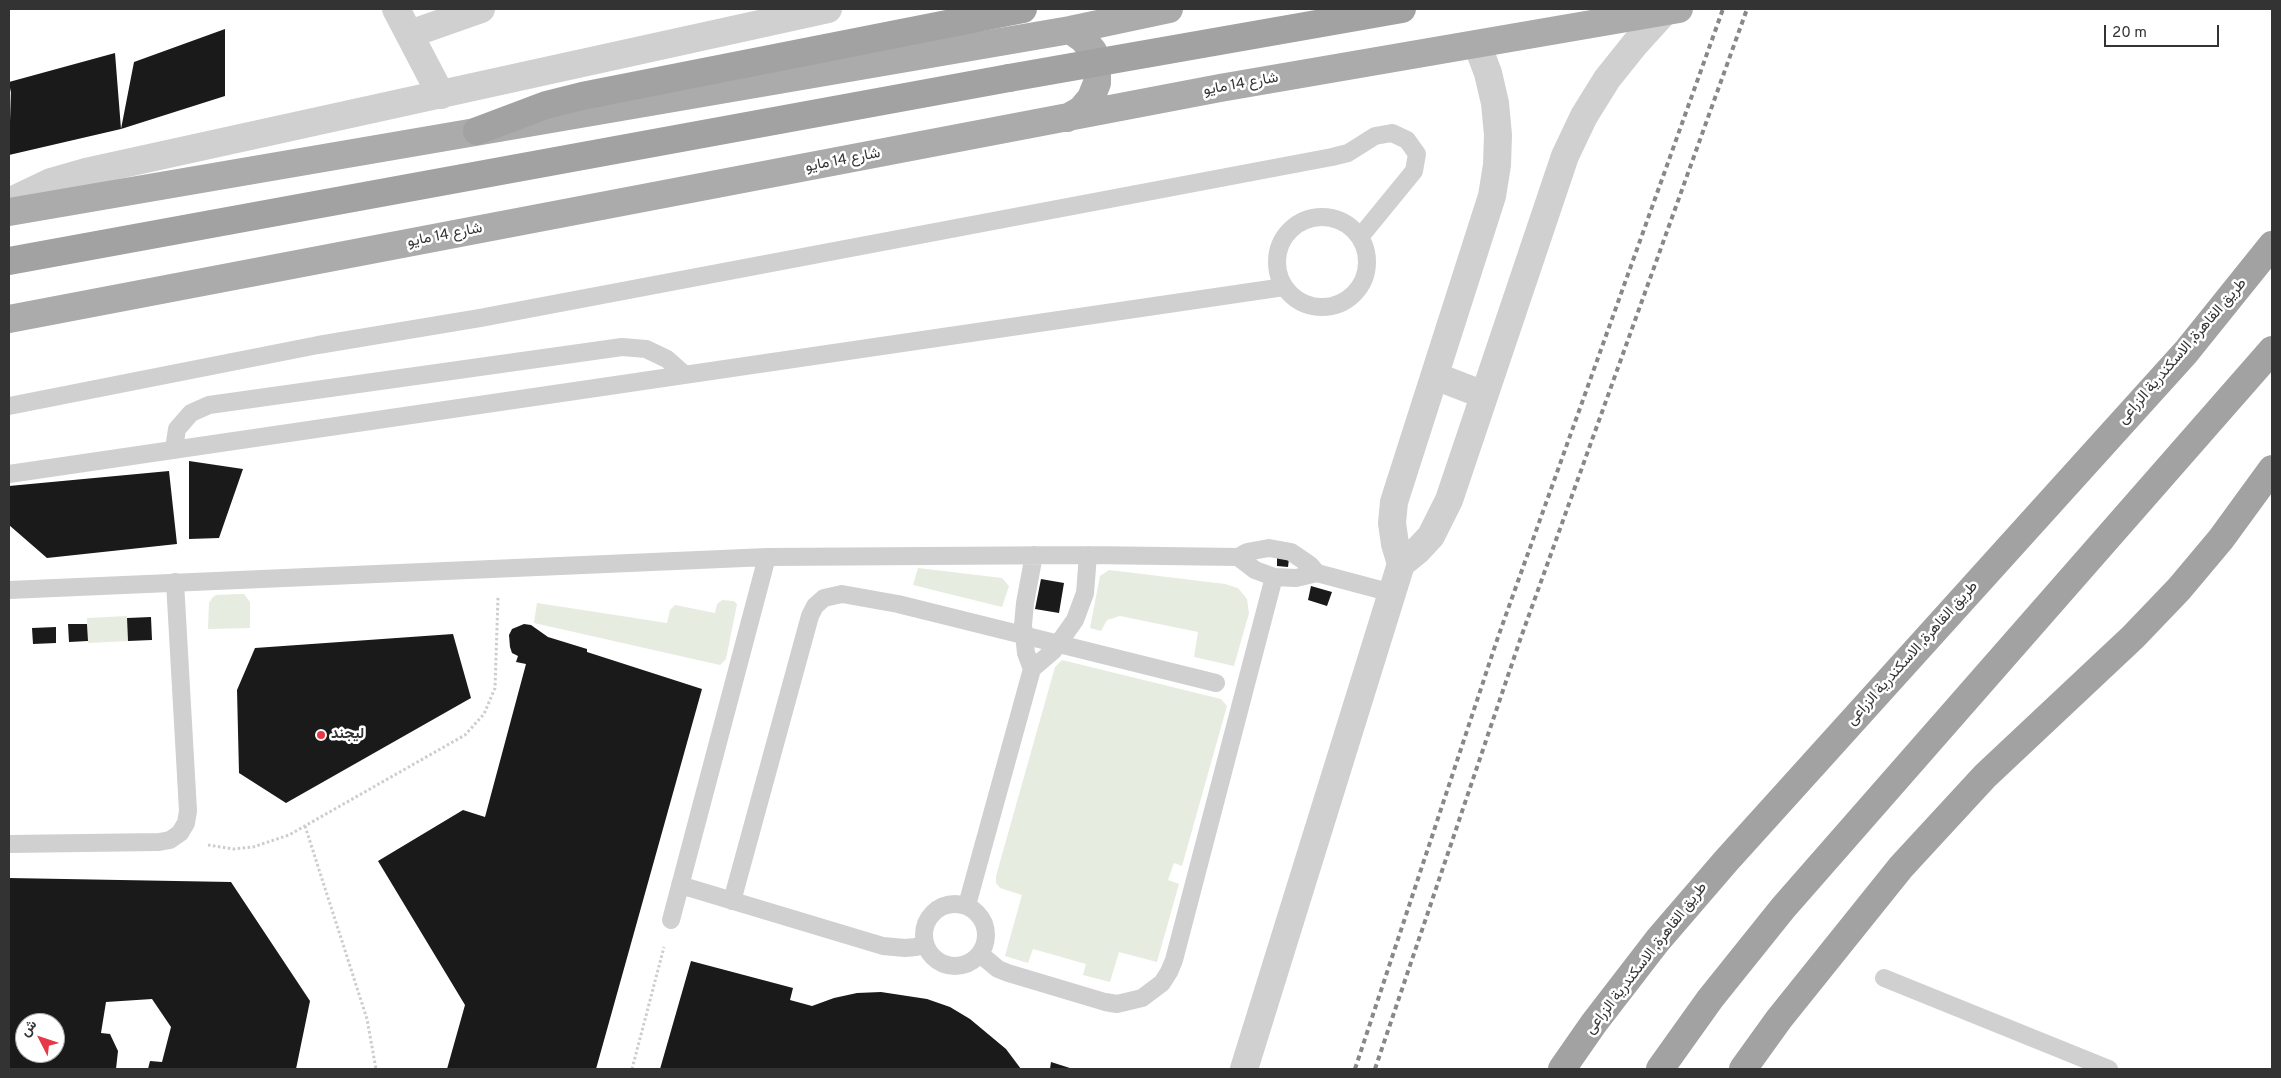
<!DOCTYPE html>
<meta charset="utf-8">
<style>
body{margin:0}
#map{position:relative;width:2281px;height:1078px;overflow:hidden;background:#fff;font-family:Overpass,Vazirmatn,sans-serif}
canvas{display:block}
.frame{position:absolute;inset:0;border:10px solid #333;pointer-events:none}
.north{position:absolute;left:15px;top:1013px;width:50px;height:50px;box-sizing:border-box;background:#fff;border:1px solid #adadad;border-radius:50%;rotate:311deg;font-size:14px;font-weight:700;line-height:20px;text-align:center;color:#333}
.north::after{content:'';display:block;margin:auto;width:18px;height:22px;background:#e63946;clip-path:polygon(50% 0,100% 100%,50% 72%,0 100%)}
.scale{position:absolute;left:2104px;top:25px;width:115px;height:22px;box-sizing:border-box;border:2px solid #333;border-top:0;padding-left:6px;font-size:15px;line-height:18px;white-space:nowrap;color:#333;-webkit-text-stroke:4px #fff;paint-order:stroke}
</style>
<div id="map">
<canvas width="2281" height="1078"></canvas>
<div class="frame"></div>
<div class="north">ش</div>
<div class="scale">20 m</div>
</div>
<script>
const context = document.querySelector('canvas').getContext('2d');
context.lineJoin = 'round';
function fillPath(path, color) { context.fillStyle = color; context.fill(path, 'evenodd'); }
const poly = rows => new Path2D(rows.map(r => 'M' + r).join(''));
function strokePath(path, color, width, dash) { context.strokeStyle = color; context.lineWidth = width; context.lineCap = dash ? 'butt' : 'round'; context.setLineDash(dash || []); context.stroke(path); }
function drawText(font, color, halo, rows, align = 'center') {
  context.font = font + ' Overpass,Vazirmatn,sans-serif'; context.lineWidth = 5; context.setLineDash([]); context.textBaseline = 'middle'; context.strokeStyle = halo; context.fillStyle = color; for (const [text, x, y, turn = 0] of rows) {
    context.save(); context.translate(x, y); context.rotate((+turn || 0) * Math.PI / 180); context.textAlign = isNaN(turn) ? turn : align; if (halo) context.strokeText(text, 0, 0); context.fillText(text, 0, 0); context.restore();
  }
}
fillPath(poly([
 [918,568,1002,578,1009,586,1002,607,913,585],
 [1109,570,1225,584,1238,588,1247,599,1249,613,1234,666,1194,657,1198,632,1120,616,1107,620,1101,631,1090,628,1100,576],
 [238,594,244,594,250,602,250,628,208,629,209,603,212,598,216,595],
 [722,600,734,601,737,604,726,659,720,665,534,623,537,603,667,623,670,610,675,605,715,613,717,604],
 [127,616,128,641,88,643,87,618],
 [1062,660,1221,699,1227,706,1182,866,1174,863,1168,880,1179,884,1157,962,1119,952,1110,982,1083,975,1086,964,1033,949,1028,963,1005,956,1022,895,1000,888,996,883,996,876,1055,667]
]), '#e6ecdf');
fillPath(poly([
 [225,29,225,96,121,129,9,155,11,88,9,97,9,82,115,53,121,129,134,62],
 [189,461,243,469,219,538,189,539],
 [169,471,177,544,47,558,9,525,9,486],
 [1277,558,1289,559,1288,567,1277,566],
 [1041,579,1064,583,1059,613,1035,609],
 [1311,586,1332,592,1327,606,1308,600],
 [151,617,152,640,128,641,127,618],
 [68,624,87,624,88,641,69,642],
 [524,624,531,625,548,637,587,649,587,652,702,689,596,1069,447,1069,465,1005,378,861,463,810,485,817,526,664,516,662,518,656,512,653,510,647,509,635,512,629],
 [56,627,56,643,33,644,32,628],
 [453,634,471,698,286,803,239,773,237,690,255,648],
 [9,878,231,882,310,1001,296,1069,148,1069,150,1061,162,1062,171,1027,152,999,106,1002,101,1033,110,1034,118,1051,116,1069,9,1069],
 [25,1023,55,1023,55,1053,25,1053],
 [691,961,793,988,790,1000,812,1006,834,998,857,993,881,992,927,999,950,1007,970,1019,1006,1049,1021,1069,660,1069],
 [1051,1062,1073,1069,1050,1069]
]), '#1a1a1a');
strokePath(poly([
 [305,826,367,1019,376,1069],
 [208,845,234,849,253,847,289,835,465,735,484,714,495,688,498,597],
 [632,1069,664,947]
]), '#cdcdcd', 3, [2.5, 2.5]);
strokePath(poly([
 '1277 262a45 45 0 1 1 90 0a45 45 0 1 1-90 0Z',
 [9,406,318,345,480,318,1332,157,1348,153,1375,136,1392,133,1407,140,1417,154,1414,171,1360,237],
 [174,449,177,429,191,413,209,405,622,347,646,349,667,359,685,375],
 [9,474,1284,287],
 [1238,557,1255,570,1274,577,1296,578,1317,573,1392,593],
 [9,590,767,557,1088,555,1238,557,1247,552,1269,548,1291,552,1310,565,1317,573],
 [1032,669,1053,651,1075,620,1085,593,1088,555],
 [9,844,159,842,170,840,180,833,186,823,188,811,175,582],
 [680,885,883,946,905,948,916,947,925,943],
 [732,901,810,616,815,606,824,598,842,594,898,604,1216,683],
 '924 935a31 31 0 1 1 62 0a31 31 0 1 1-62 0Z',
 [967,905,1032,669,1026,653,1023,625,1025,603,1034,555],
 [671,920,767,557],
 [980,954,998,969,1008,973,1105,1002,1117,1004,1142,998,1162,983,1169,972,1174,960,1274,577],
 [1884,978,2109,1069]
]), '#d0d0d0', 18);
strokePath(poly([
 [396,9,441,95],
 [410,34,481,9],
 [9,202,51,182,86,172,828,9]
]), '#d0d0d0', 28);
strokePath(poly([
 [1435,376,1484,395],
 [1401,564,1395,544,1392,523,1394,502,1492,196,1497,165,1498,135,1495,103,1488,73,1477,44],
 [1244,1069,1401,564,1417,551,1431,536,1449,500,1565,156,1584,116,1607,79,1635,44,1665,11]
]), '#d0d0d0', 28);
strokePath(poly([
 [1067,118,1081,110,1091,98,1097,83,1097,67,1093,51,1083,39,1070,30],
 [9,212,1070,30,1169,9],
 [9,319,1220,88,1679,9]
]), '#ababab', 28);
strokePath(poly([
 [477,131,546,105,582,96,1023,9],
 [9,261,1009,78],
 [1562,1069,1594,1023,1658,940,1726,861,2186,352,2272,245],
 [1660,1069,1710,999,1783,908,2272,350],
 [1743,1069,1779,1019,1901,867,1985,776,2133,637,2179,589,2221,539,2272,469]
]), '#a2a2a2', 28);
strokePath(poly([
 [1355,1069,1498,637,1723,9],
 [1375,1069,1520,640,1747,9]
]), '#888', 4, [5, 4]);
strokePath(poly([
 [1009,78,1402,9]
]), '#a2a2a2', 28);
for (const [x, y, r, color] of [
 [321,735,5,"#e63946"]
]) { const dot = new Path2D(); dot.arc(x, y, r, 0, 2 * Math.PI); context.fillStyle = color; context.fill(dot); strokePath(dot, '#fff', 2); }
drawText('15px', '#333', '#fff', [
 ["شارع 14 مايو",1241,85,-10],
 ["شارع 14 مايو",843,161,-11],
 ["شارع 14 مايو",445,236,-11],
 ["طريق القاهرة, الاسكندرية الزراعى",2183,352,-49],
 ["طريق القاهرة, الاسكندرية الزراعى",1913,654,-48],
 ["طريق القاهرة, الاسكندرية الزراعى",1647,959,-52]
]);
drawText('bold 15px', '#333', '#fff', [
 ["ليجند",331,735]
], 'left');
</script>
